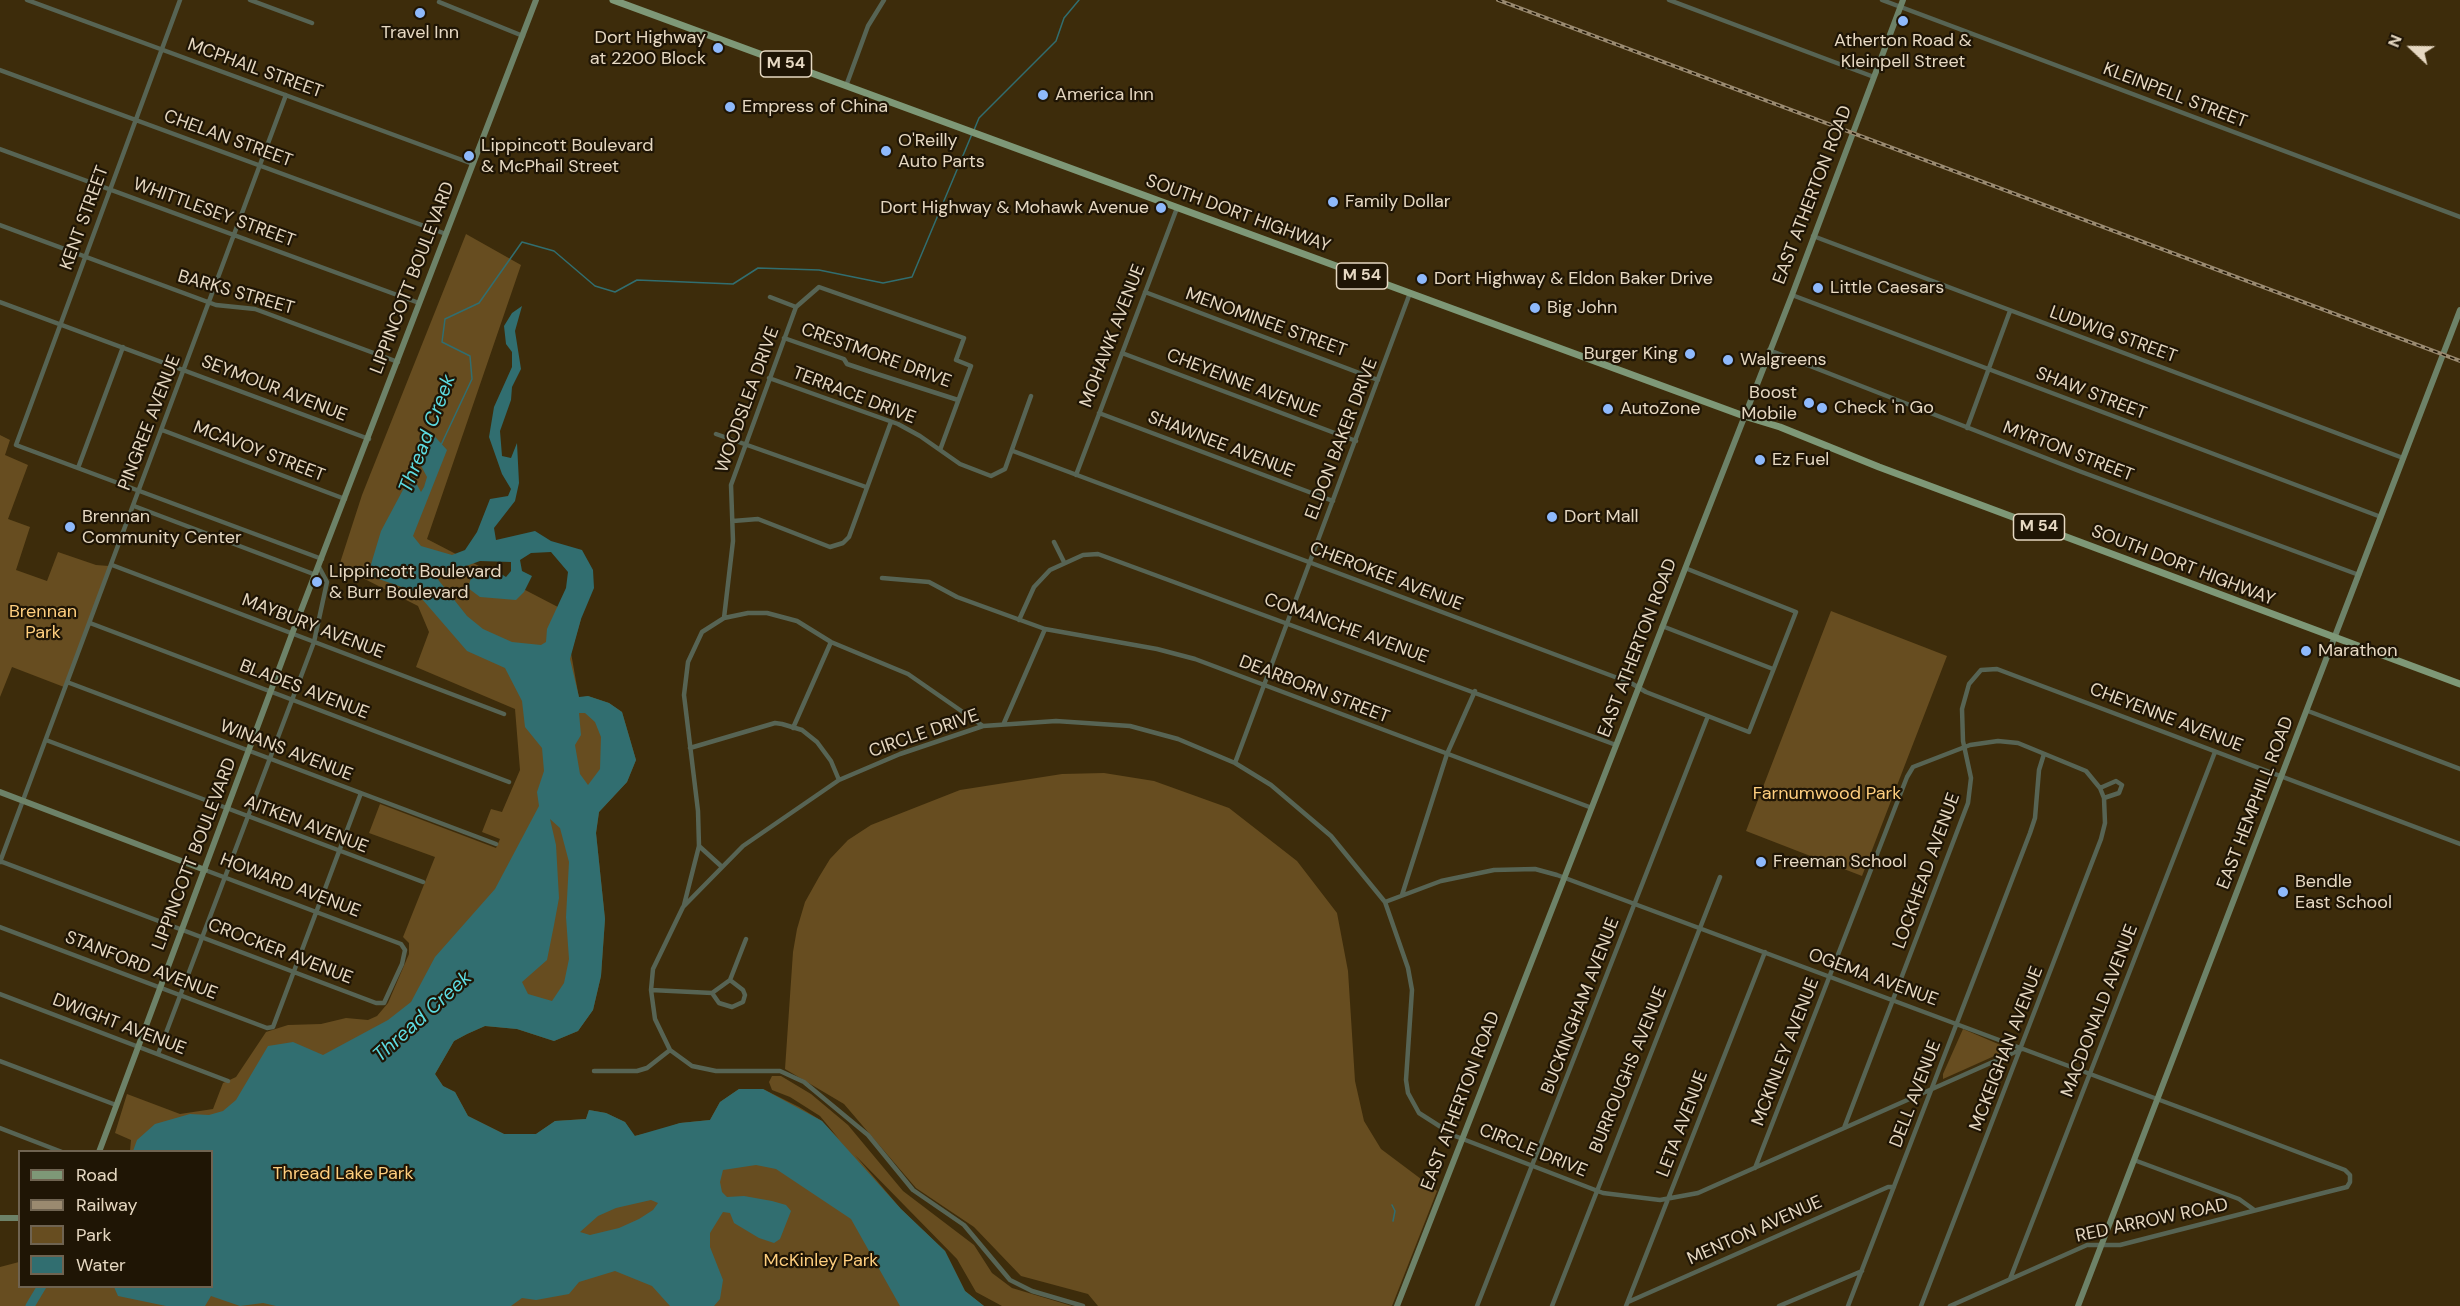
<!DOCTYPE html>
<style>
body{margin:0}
#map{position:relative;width:2460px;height:1306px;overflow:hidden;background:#3d2c0b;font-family:"DM Sans",sans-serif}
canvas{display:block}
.legend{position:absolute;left:18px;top:1150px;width:195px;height:138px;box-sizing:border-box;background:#1f1505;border:2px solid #6f6351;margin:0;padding:8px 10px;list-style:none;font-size:18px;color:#e6d8c2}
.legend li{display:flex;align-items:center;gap:12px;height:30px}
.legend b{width:30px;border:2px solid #6f6351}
.north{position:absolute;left:2382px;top:18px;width:60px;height:60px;-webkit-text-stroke:4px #1f1505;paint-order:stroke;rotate:292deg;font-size:16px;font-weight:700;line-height:24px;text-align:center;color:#e6d8c2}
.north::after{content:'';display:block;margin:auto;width:21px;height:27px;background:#e6d8c2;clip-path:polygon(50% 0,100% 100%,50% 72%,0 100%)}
</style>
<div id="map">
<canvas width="2460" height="1306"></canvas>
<ul class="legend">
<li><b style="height:8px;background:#7e9877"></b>Road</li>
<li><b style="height:8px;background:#9a8a70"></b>Railway</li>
<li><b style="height:16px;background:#674d20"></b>Park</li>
<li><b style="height:16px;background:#316e70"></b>Water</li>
</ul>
<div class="north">N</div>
</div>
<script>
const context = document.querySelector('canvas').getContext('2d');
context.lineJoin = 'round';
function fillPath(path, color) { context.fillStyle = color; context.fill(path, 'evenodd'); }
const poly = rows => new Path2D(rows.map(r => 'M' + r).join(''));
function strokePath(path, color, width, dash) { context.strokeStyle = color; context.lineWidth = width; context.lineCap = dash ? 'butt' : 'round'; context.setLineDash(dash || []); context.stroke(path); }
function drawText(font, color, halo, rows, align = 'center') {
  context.font = font + ' "DM Sans",sans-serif'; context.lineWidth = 4.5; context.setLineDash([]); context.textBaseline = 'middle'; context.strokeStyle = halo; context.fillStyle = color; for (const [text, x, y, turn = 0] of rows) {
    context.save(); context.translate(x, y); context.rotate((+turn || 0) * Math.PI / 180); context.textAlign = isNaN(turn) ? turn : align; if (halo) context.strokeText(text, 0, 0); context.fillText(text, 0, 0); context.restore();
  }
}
fillPath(poly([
 [466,234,521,265,427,539,581,619,571,653,579,698,588,696,609,703,622,712,636,760,627,782,599,812,596,833,605,919,601,976,593,1010,578,1031,554,1041,517,1029,485,1026,467,1034,454,1041,435,1074,443,1086,455,1092,468,1116,504,1134,536,1134,555,1121,586,1119,589,1110,606,1113,625,1122,634,1136,657,1131,680,1123,710,1120,720,1102,739,1089,763,1089,799,1107,822,1121,839,1139,820,1116,790,1097,772,1090,769,1082,772,1076,781,1076,811,1094,848,1125,903,1191,974,1245,992,1273,1012,1288,1072,1306,1002,1306,976,1292,957,1259,855,1155,901,1209,945,1251,965,1291,984,1306,0,1306,0,1267,19,1262,20,1286,212,1286,212,1152,130,1151,131,1140,115,1133,127,1094,180,1114,213,1109,223,1083,236,1077,266,1032,288,1025,321,1024,346,1018,368,1020,377,1016,388,1003,409,954,409,943,403,937,435,857,369,833,380,804,496,848,500,839,482,832,491,809,502,812,520,770,515,709,416,667,429,632,418,606,339,566,362,495],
 [0,435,10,440,5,455,28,465,8,519,30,527,16,570,47,581,58,552,96,565,109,566,64,687,12,667,0,697],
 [1831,611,1947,656,1862,876,1746,831],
 [1104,773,1154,781,1229,808,1297,861,1337,913,1348,971,1355,1081,1364,1121,1381,1149,1437,1191,1392,1306,1098,1306,1088,1294,1021,1276,974,1227,916,1188,844,1104,785,1069,793,952,797,929,805,902,819,877,830,859,848,840,871,825,960,790,1062,774],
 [1963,1029,2010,1049,1943,1079,1943,1074]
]), '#674d20');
fillPath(poly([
 [522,306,515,331,521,369,512,387,511,400,500,431,502,456,511,458,517,443,519,483,515,501,494,528,496,540,535,531,551,541,582,550,593,570,594,588,581,619,570,659,579,697,588,696,609,703,622,712,636,760,627,782,599,812,596,833,605,919,601,976,593,1010,578,1031,554,1041,517,1029,485,1026,467,1034,454,1041,435,1074,443,1086,455,1092,468,1116,504,1134,536,1134,555,1121,586,1119,589,1110,606,1113,625,1122,635,1136,680,1123,710,1120,720,1102,739,1089,763,1089,822,1121,901,1209,945,1251,965,1291,984,1306,900,1306,851,1219,776,1169,756,1165,723,1170,720,1182,722,1192,727,1197,744,1196,772,1201,786,1205,791,1211,780,1239,774,1243,759,1238,734,1223,730,1213,723,1212,710,1233,710,1247,723,1280,720,1299,714,1306,670,1306,652,1286,615,1271,579,1282,569,1294,536,1300,522,1298,511,1306,276,1306,263,1303,240,1306,211,1296,205,1306,166,1306,118,1296,114,1287,212,1286,212,1152,133,1151,137,1140,155,1124,190,1114,209,1115,223,1111,236,1100,268,1046,293,1042,323,1055,388,1020,411,1002,435,957,495,889,539,806,537,792,544,771,542,748,525,727,522,701,505,668,467,651,416,592,373,577,369,571,381,531,405,486,415,481,421,492,424,487,427,477,419,462,420,435,429,430,447,450,413,536,421,546,452,555,465,550,477,532,490,499,508,496,511,489,502,474,489,437,494,407,512,367,512,352,506,344,504,326,512,313],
 [551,552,568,572,566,588,547,629,546,642,541,645,512,642,483,629,467,616,436,577,480,561,511,562,511,571,506,577,498,572,471,578,468,588,480,597,516,600,524,592,532,576,522,571,520,560,531,553],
 [579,713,585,713,595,722,601,737,600,769,588,785,580,774,575,745,581,735],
 [550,819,560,828,569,862,566,917,569,959,564,983,552,1001,528,994,522,982,547,960,554,925,559,898,556,845],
 [651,1200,658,1203,653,1210,639,1219,619,1228,590,1235,580,1232,598,1216,616,1208]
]), '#316e70');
strokePath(poly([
 [974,130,979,118,1056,41,1064,18,1079,0],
 [441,445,472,379,470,356,442,342,445,319,479,303,522,242,554,251,595,286,615,292,637,280,733,284,758,268,819,270,883,283,912,277,972,134],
 [405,561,420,578],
 [1392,1205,1395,1211,1393,1221]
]), '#316e70', 1.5);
strokePath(poly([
 [30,1306,42,1286]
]), '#316e70', 9);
strokePath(poly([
 [27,0,473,164],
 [180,0,16,445,322,559],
 [250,0,312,23],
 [1669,0,1874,77],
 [1882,0,2460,217],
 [439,2,523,36],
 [0,70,446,234],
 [846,86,868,26,884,0],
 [0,149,419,303],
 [0,225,216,305,255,309,398,362],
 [1813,236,2403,458],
 [1145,292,1378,380],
 [1792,295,2381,517],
 [770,297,796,307],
 [0,302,369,439],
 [784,338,844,359,847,364,871,372,958,400],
 [1769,350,2079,471,2359,575],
 [1122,353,1356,441],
 [769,378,898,424,920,436,960,464,991,476,1005,469,1031,396],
 [1099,413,1333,501],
 [1967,428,2010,311],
 [162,430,345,499],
 [716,434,866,487],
 [1013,451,1631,683,1646,692,1749,732,1796,612,1685,568],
 [78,468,123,347],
 [1076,475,1177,208],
 [134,506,316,575],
 [733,521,758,519,830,547,843,543,849,537,891,422],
 [1054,542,1064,562],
 [112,565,504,714],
 [882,578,929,582,957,597,1045,629,1157,649,1195,659,1592,808],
 [724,618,748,613,767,613,797,621,831,642,908,674,983,726],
 [1019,620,1034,587,1050,570,1083,555,1098,554,1616,745],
 [90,623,509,782],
 [1662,626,1773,669],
 [67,682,496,844],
 [2308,711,2460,769],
 [1004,723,1045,629],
 [793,728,831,642],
 [46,740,423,882],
 [690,748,775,723,782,724,802,730,817,742,831,761,839,780],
 [1235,763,1410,293],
 [2100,788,2116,781,2122,785,2119,793,2104,798],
 [699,846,721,866],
 [0,861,376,1003,384,1003,402,964,405,950,401,944,205,870],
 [0,862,286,95],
 [1402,895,1447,754,1475,691],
 [1385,902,1441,881,1494,870,1535,869,1557,875,2208,1118,2345,1170,2350,1175,2350,1182,2347,1187,2327,1192,2120,1245,2087,1245,1950,1306],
 [684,905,699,846,698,811,684,695,688,662,702,632,724,618,733,541,731,485,796,307,819,287,964,338,956,360,971,366,940,450],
 [0,927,267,1028,273,1027,361,793],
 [651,990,712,993,719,1003,732,1007,743,1002,745,995,743,990,730,980],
 [712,993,730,980,746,939],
 [0,994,228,1081],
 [158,1054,314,642,327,582,319,567],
 [0,1061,116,1105],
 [594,1071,637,1071,647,1068,670,1050],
 [0,1128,62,1152],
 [1844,1128,1968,803,1971,778,1963,741,1962,709,1969,684,1981,670,1997,669,2460,844],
 [2134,1160,2239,1199,2253,1209],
 [1755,1168,1907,777,1913,767,1970,745,1998,741,2018,743,2086,771,2100,788,2104,798,2105,823,2101,839,1921,1306],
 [2010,1279,2215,752],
 [1628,1302,1888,1187,1894,1187],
 [1083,1306,1032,1291,1010,1280,964,1225,913,1190,868,1135,804,1082,780,1071,716,1071,692,1066,670,1050,655,1019,651,990,653,969,683,907,743,846,839,780,900,754,983,726,1056,721,1130,726,1178,739,1235,763,1271,785,1331,836,1385,902,1408,968,1412,990,1406,1080,1408,1093,1419,1113,1455,1136,1603,1193,1660,1200,1698,1193,2022,1049],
 [1477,1306,1708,716],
 [1552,1306,1720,877],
 [1626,1306,1765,952],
 [1779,1306,1862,1271],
 [1848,1306,2030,833,2035,818,2039,770,2044,754]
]), '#576454', 4.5);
strokePath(poly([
 [0,792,205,870],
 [99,1152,292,634,536,0],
 [0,1218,20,1218],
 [1397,1306,1792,295,1903,0],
 [2078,1306,2460,310]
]), '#6d8268', 6);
strokePath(poly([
 [613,0,1744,416,1780,427,1879,467,2460,684]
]), '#7e9877', 7);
const rail = poly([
 [1498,0,2460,361]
]);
strokePath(rail, '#9a8a70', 4);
strokePath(rail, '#1f1505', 1.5, [4.5]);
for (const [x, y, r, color] of [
 [420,13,6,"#8eb9fc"],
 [1903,21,6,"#8eb9fc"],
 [718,48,6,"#8eb9fc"],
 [1043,95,6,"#8eb9fc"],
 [730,107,6,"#8eb9fc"],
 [886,151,6,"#8eb9fc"],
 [469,156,6,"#8eb9fc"],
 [1333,202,6,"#8eb9fc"],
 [1161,208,6,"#8eb9fc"],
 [1422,279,6,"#8eb9fc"],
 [1818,288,6,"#8eb9fc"],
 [1535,308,6,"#8eb9fc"],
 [1690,354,6,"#8eb9fc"],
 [1728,360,6,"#8eb9fc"],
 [1809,403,6,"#8eb9fc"],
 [1822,408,6,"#8eb9fc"],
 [1608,409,6,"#8eb9fc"],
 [1760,460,6,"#8eb9fc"],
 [1552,517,6,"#8eb9fc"],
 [70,527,6,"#8eb9fc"],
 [317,582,6,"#8eb9fc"],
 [2306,651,6,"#8eb9fc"],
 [1761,862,6,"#8eb9fc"],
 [2283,892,6,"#8eb9fc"]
]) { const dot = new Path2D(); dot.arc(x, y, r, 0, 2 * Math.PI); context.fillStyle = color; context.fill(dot); strokePath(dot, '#1f1505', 2); }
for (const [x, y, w] of [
 [786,64,51],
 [1362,276,51],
 [2039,527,51]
]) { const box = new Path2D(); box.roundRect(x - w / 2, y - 13, w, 26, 4.5); context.fillStyle = '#1f1505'; context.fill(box); strokePath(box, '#e6d8c2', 1.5); }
drawText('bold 16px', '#e6d8c2', null, [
 ["M 54",786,64],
 ["M 54",1362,276],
 ["M 54",2039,527]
]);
drawText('18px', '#e6d8c2', '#1f1505', [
 ["Travel Inn",420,33,"center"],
 ["Dort Highway",706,38,"right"],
 ["at 2200 Block",706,59,"right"],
 ["Atherton Road &",1903,41,"center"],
 ["Kleinpell Street",1903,62,"center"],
 ["America Inn",1055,95],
 ["Empress of China",742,107],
 ["O'Reilly",898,141],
 ["Auto Parts",898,162],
 ["Lippincott Boulevard",481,146],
 ["& McPhail Street",481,167],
 ["Family Dollar",1345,202],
 ["Dort Highway & Mohawk Avenue",1149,208,"right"],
 ["Dort Highway & Eldon Baker Drive",1434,279],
 ["Little Caesars",1830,288],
 ["Big John",1547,308],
 ["Burger King",1678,354,"right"],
 ["Walgreens",1740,360],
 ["Boost",1797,393,"right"],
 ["Mobile",1797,414,"right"],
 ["Check 'n Go",1834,408],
 ["AutoZone",1620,409],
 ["Ez Fuel",1772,460],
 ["Brennan",82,517],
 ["Community Center",82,538],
 ["Dort Mall",1564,517],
 ["Lippincott Boulevard",329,572],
 ["& Burr Boulevard",329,593],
 ["Marathon",2318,651],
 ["Freeman School",1773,862],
 ["Bendle",2295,882],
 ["East School",2295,903]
], 'left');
drawText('18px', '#e6d8c2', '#1f1505', [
 ["MCPHAIL STREET",255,69,20],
 ["KLEINPELL STREET",2175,96,21],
 ["CHELAN STREET",228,139,20],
 ["EAST ATHERTON ROAD",1813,195,-69],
 ["WHITTLESEY STREET",214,213,20],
 ["SOUTH DORT HIGHWAY",1238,214,20],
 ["KENT STREET",85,218,-70],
 ["LIPPINCOTT BOULEVARD",413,278,-69],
 ["BARKS STREET",236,293,16],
 ["MENOMINEE STREET",1266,323,20],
 ["LUDWIG STREET",2113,335,20],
 ["MOHAWK AVENUE",1113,336,-69],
 ["CRESTMORE DRIVE",876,356,20],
 ["CHEYENNE AVENUE",1243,384,21],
 ["SEYMOUR AVENUE",274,389,21],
 ["SHAW STREET",2091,394,21],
 ["TERRACE DRIVE",854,396,21],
 ["WOODSLEA DRIVE",748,400,-70],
 ["PINGREE AVENUE",150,423,-69],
 ["ELDON BAKER DRIVE",1342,439,-69],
 ["SHAWNEE AVENUE",1221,445,21],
 ["MCAVOY STREET",259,452,21],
 ["MYRTON STREET",2068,452,21],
 ["SOUTH DORT HIGHWAY",2183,566,21],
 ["CHEROKEE AVENUE",1386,577,21],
 ["MAYBURY AVENUE",313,627,21],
 ["COMANCHE AVENUE",1346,629,20],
 ["EAST ATHERTON ROAD",1638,648,-69],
 ["BLADES AVENUE",304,690,21],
 ["DEARBORN STREET",1314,690,21],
 ["CHEYENNE AVENUE",2166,718,21],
 ["CIRCLE DRIVE",924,734,-19],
 ["WINANS AVENUE",286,751,21],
 ["EAST HEMPHILL ROAD",2256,803,-69],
 ["AITKEN AVENUE",306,825,21],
 ["LIPPINCOTT BOULEVARD",195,854,-69],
 ["LOCKHEAD AVENUE",1927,871,-70],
 ["HOWARD AVENUE",290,886,21],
 ["CROCKER AVENUE",280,952,21],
 ["STANFORD AVENUE",141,966,21],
 ["OGEMA AVENUE",1873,978,20],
 ["BUCKINGHAM AVENUE",1581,1006,-69],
 ["MACDONALD AVENUE",2100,1011,-69],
 ["DWIGHT AVENUE",119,1025,21],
 ["MCKEIGHAN AVENUE",2007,1049,-69],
 ["MCKINLEY AVENUE",1786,1052,-69],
 ["BURROUGHS AVENUE",1629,1070,-68],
 ["DELL AVENUE",1916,1094,-69],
 ["EAST ATHERTON ROAD",1461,1101,-69],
 ["LETA AVENUE",1683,1124,-69],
 ["CIRCLE DRIVE",1533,1151,22],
 ["RED ARROW ROAD",2152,1221,-12],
 ["MENTON AVENUE",1755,1231,-24]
]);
drawText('18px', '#ffcf7f', '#1f1505', [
 ["Brennan",43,612],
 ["Park",43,633],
 ["Farnumwood Park",1827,794],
 ["Thread Lake Park",343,1174],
 ["McKinley Park",821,1261]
]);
drawText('italic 20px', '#5ddce2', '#1f1505', [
 ["Thread Creek",428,434,-69],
 ["Thread Creek",423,1017,-42]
]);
</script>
